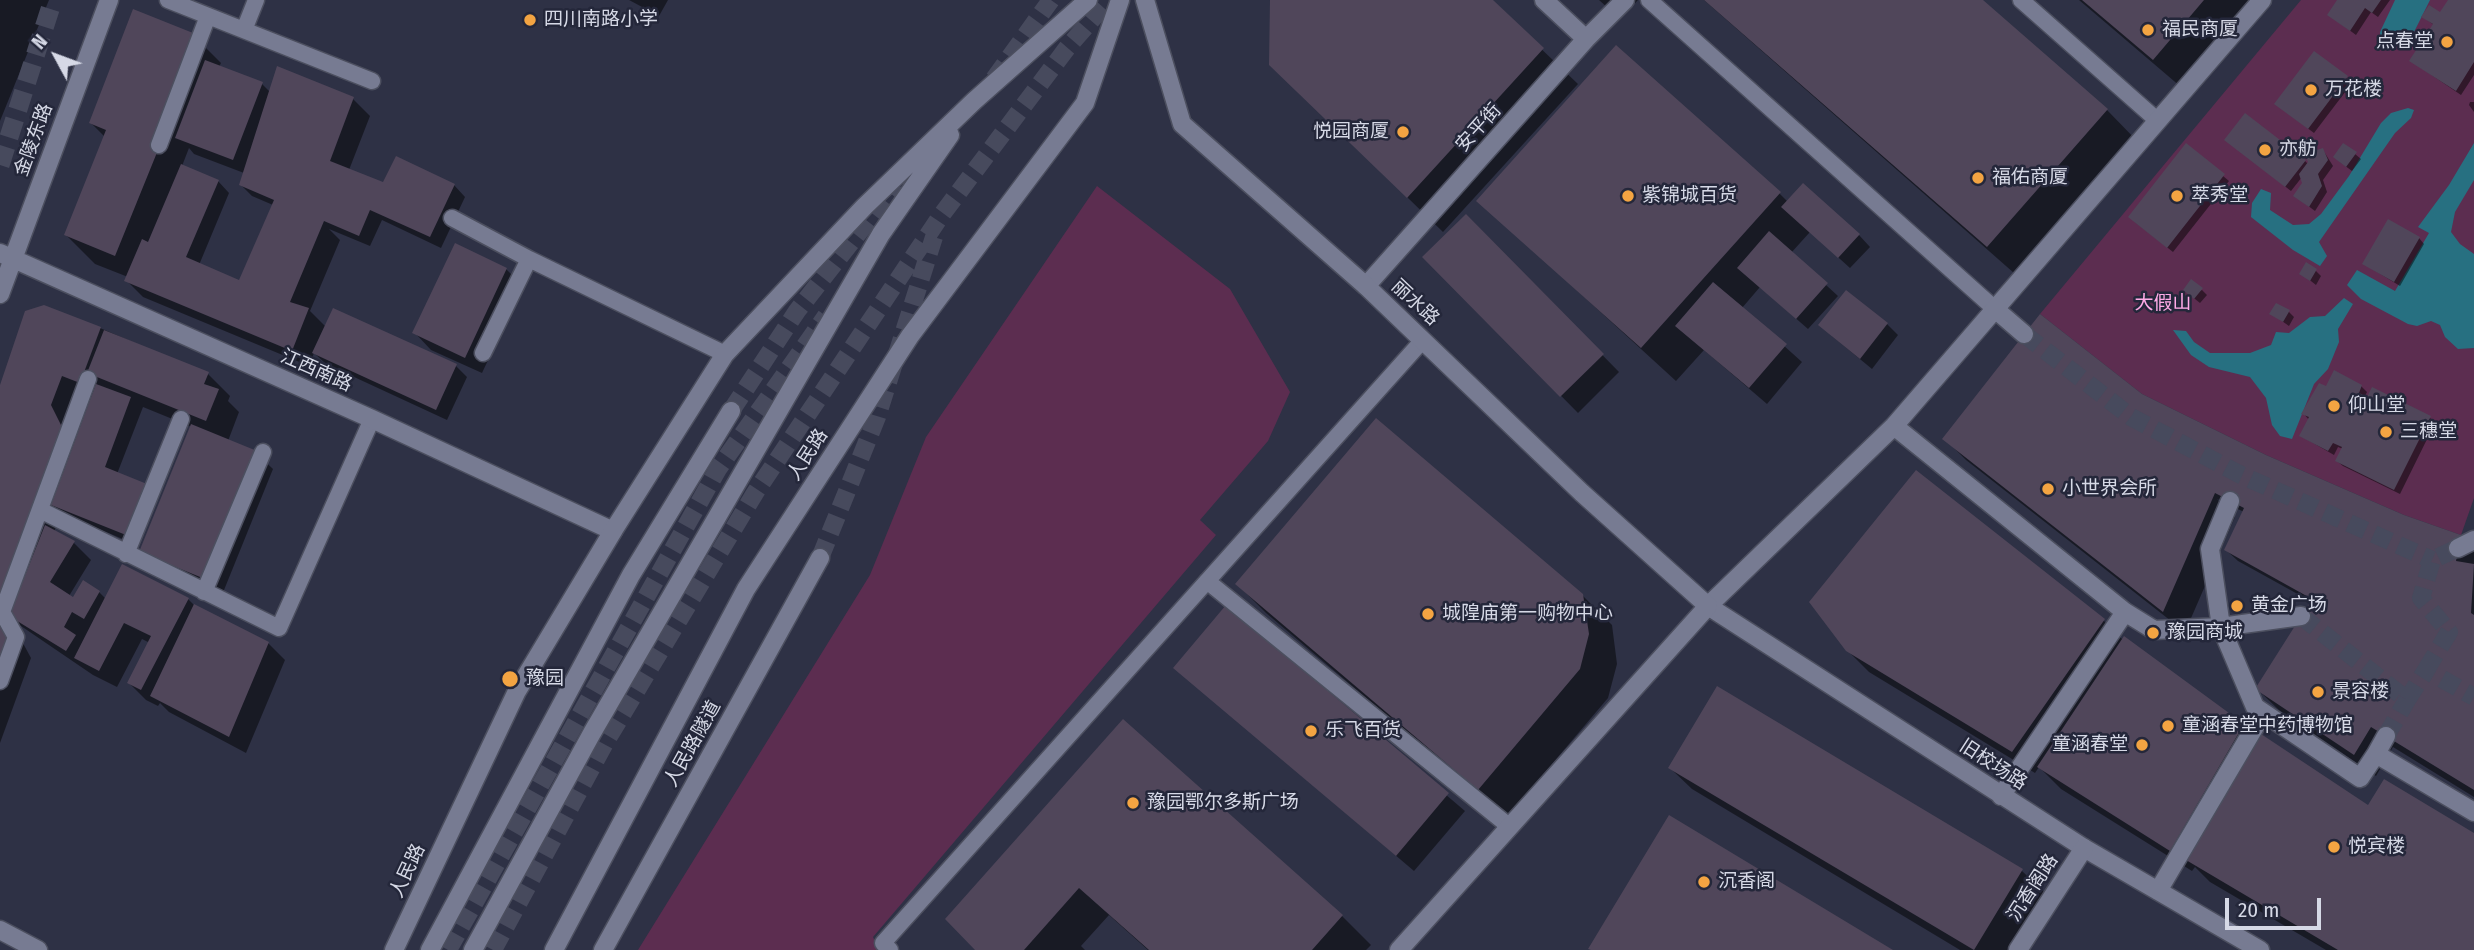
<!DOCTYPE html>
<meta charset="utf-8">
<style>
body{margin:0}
#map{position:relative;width:2474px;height:950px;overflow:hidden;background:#2e3145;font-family:"Fira Sans Condensed",sans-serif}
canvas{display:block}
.north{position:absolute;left:21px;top:21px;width:70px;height:70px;-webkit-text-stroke:5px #24273a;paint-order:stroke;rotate:311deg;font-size:19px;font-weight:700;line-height:28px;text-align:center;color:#d6d9e6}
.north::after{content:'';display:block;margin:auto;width:24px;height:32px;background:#d6d9e6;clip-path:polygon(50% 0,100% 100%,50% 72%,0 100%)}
.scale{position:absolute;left:2225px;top:898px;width:96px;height:32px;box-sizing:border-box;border:4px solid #d6d9e6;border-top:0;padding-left:9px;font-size:21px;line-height:24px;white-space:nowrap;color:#d6d9e6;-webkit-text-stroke:5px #24273a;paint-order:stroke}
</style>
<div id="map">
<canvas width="2474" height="950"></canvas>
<div class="north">N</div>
<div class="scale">20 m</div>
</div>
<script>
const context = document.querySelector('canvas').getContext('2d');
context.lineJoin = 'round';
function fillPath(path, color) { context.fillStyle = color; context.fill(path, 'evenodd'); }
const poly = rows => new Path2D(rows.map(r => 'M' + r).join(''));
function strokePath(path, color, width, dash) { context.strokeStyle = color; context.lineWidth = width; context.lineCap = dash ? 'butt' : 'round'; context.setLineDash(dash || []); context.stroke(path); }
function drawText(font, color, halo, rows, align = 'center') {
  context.font = font + ' "Fira Sans Condensed","Noto Sans SC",sans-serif'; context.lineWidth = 5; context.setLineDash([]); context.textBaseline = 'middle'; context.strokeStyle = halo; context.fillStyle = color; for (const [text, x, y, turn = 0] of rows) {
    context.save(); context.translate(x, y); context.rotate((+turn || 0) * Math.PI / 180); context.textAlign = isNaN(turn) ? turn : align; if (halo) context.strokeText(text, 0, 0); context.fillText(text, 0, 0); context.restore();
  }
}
fillPath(poly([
 [2301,0,2474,0,2474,498,2461,535,2404,515,2266,455,2142,394,2040,314],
 [1097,186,1230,289,1290,392,1268,441,1200,520,1216,535,873,937,879,950,638,950,870,575,926,437]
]), '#5c2d50');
fillPath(poly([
 [2395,0,2430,0,2413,34,2403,46,2380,39,2380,32],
 [2408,108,2414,110,2411,118,2395,133,2319,242,2327,256,2320,266,2293,250,2251,217,2252,203,2261,189,2271,193,2270,210,2293,225,2309,224,2321,214,2349,176,2381,123,2391,113],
 [2474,143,2474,180,2455,212,2451,232,2460,244,2474,254,2474,348,2458,349,2445,337,2440,325,2431,321,2417,326,2408,324,2361,299,2347,285,2357,270,2395,291,2429,233,2418,227,2449,185],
 [2344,298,2353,304,2338,329,2339,342,2328,369,2314,384,2292,439,2280,436,2272,425,2266,398,2250,377,2209,367,2191,355,2173,330,2186,331,2194,342,2210,353,2250,353,2271,345,2276,332,2289,333,2310,317,2325,316]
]), '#277081');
fillPath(poly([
 [0,0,49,0,0,121],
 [629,0,668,0,659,16],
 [1271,0,1490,0,1578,84,1443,232,1306,99],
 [1599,0,1638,0,1620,19],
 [1704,0,1981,0,2107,110,2141,145,2023,281],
 [2079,0,2268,0,2188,93],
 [2339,0,2390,0,2378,17,2371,12,2356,35,2329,15],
 [2450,0,2474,0,2474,75,2461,95,2411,61,2434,25,2423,17,2441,15],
 [192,34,221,63,219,67,262,84,270,92,353,99,370,116,349,170,384,184,454,185,465,197,441,248,382,220,370,246,329,229,340,240,310,311,326,327,456,366,467,377,447,420,326,364,314,353,309,366,143,297,126,280,128,277,95,264,66,235,105,137,91,123],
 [189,148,194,154,244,173,241,185,252,196,273,205,240,282,199,265,229,193,218,181,182,166],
 [2315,53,2352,83,2314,133,2282,109],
 [2470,102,2474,102,2474,112,2469,105],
 [2232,145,2305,161,2313,169,2323,150,2333,166,2323,180,2327,192,2315,211,2295,196,2304,183,2302,177,2291,191],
 [2187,146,2229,181,2173,252,2135,222],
 [2355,154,2361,159,2352,171,2340,162],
 [1779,193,1788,202,1859,235,1870,247,1850,268,1810,232,1791,253,1838,296,1808,329,1760,287,1742,308,1802,362,1767,404,1704,350,1676,381,1479,201],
 [1466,216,1619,372,1578,413,1424,257],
 [2419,238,2424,244,2400,286,2364,264],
 [506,269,523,286,482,373,431,350,415,333],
 [2316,271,2321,276,2316,285,2302,274],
 [2202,290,2207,295,2200,303,2190,295],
 [2289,312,2294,317,2289,326,2272,314],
 [1887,324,1898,335,1872,369,1832,336],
 [100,328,208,374,230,396,228,401,239,412,228,441,256,453,273,469,222,595,158,568,192,427,143,407,117,474,137,545,61,513,54,532,74,543,91,560,69,596,74,600,99,592,106,599,188,599,196,607,268,643,285,660,246,753,169,712,160,703,158,706,146,700,129,683,150,643,142,639,117,687,93,675,21,626,18,634,31,658,0,743,0,390],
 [84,397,92,400,77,439,72,428],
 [2361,386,2367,392,2364,398,2430,418,2435,423,2400,494,2343,466,2337,461,2343,449,2338,447,2334,455,2301,436,2309,420,2304,414,2326,389],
 [2141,395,2266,457,2403,516,2460,536,2474,551,2474,797,2393,747,2376,776,2279,710,2257,689,2312,602,2238,561,2226,550,2244,512,2217,499,2235,517,2185,632,1966,460,1944,438],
 [1237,584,1582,595,1612,625,1617,664,1608,698,1507,817,1266,613],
 [1226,608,1465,811,1414,871,1175,668],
 [2103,620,2124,641,2243,725,2259,741,2369,807,2474,835,2474,950,2326,950,2210,882,2195,867,2192,871,2061,789,2039,767,2035,773,1869,672,1847,650],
 [1717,689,2022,871,2044,892,2009,950,1960,950,1692,789,1670,768],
 [1123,721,1342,916,1371,945,1366,950,1148,950,1109,915,1081,946,1085,950,978,950]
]), '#0007');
fillPath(poly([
 [1270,0,1493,0,1544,48,1407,198,1269,65],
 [1704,0,1983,0,2108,109,1987,247],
 [2082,0,2204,0,2153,60],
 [2337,0,2381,0,2372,13,2365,8,2350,31,2327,15],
 [2448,0,2474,0,2474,62,2456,91,2409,61,2433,24,2421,17,2429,5,2440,12],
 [133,9,193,33,150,146,158,150,115,256,64,235,106,130,89,123],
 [1616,45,1781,192,1641,348,1476,201],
 [2314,51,2348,76,2308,129,2274,104],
 [205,60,263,82,233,160,175,138],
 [277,66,354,97,330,161,383,182,396,156,455,184,430,237,370,210,359,236,324,221,290,302,309,308,292,351,124,281,142,239,148,242,181,164,219,180,186,257,239,280,274,200,239,185],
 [2245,113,2306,160,2285,187,2224,140],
 [2186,143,2225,174,2167,248,2128,217],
 [2343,143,2357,152,2346,167,2333,157],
 [2323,148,2328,160,2318,174,2322,186,2309,207,2293,196,2302,183,2299,174,2308,162,2304,154],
 [1803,183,1860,234,1838,258,1781,207],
 [1466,214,1604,354,1560,397,1422,257],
 [2388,219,2420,237,2394,282,2362,264],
 [1769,231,1828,283,1796,319,1737,268],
 [455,243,507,268,465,358,412,333],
 [2306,262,2317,269,2310,281,2299,274],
 [2191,279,2203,288,2194,299,2183,290],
 [1713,282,1787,344,1749,388,1675,326],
 [1846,290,1888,323,1860,359,1818,325],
 [2276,303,2290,310,2283,322,2269,314],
 [44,305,101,327,80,383,62,376,51,405,62,427,0,602,0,385,25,311],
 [333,308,457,364,436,410,312,353],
 [2040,314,2142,394,2266,455,2404,515,2461,535,2456,561,2474,564,2471,613,2474,615,2474,790,2371,727,2354,755,2255,689,2312,599,2224,550,2244,508,2215,493,2163,612,1942,439],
 [104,330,209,372,204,384,219,389,206,421,87,373],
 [2334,370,2362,385,2359,393,2367,397,2372,387,2431,416,2394,490,2335,461,2342,447,2333,443,2328,451,2299,436,2309,417,2301,414,2319,383,2326,386],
 [96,384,131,397,105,467,147,484,126,535,51,505],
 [1376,418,1583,594,1589,634,1580,669,1478,790,1235,584],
 [191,424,257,451,205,579,139,552],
 [1916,470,2105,619,2012,752,1846,651,1809,602],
 [45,525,75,541,50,582,73,597,83,580,100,591,84,619,72,612,64,627,76,635,66,651,9,616],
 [122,564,189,598,141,690,127,683,151,636,124,623,99,671,74,658],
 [194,604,269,642,229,737,150,696],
 [1226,605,1449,793,1396,856,1173,668],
 [0,616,10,636,0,662],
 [2124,636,2244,724,2170,851,2037,767],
 [1717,686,2023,869,1974,950,1668,768],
 [1123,719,1343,915,1312,950,1149,950,1079,888,1024,950,975,950,945,919],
 [2261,734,2368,805,2384,779,2474,833,2474,950,2338,950,2186,860],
 [1669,815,1893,950,1591,950,1588,949]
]), '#50465a');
strokePath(poly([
 [2024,334,2131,417,2241,475,2432,560],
 [2301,616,2407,700,2426,670,2474,697],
 [2426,670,2449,632,2421,598,2432,560,2458,548],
 [2386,736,2407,700]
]), '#474a5d', 18, [18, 9]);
strokePath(poly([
 [994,79,1051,0],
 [731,411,797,311,897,184],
 [820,558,877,417,934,237],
 [448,950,718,469,826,316],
 [493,950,605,743,755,493,940,217,1067,48,1109,0]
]), '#474a5d', 18, [18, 9]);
strokePath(poly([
 [0,165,53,0]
]), '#474a5d', 19, [19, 10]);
const service = poly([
 [168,0,372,81],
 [1649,0,1995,309],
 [2021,0,2158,121],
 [244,30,256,0],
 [159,145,208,16],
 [452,218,529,259,725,354],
 [483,353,529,259],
 [42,511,279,628,372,419],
 [126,554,181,419],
 [1207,581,1510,827],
 [204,592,263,452],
 [0,681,16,637,2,612,88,379],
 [890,950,883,943,1423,340]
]);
const pedestrian = poly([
 [1544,0,1586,39],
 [1366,286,1586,39,1625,0],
 [1995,309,2024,334],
 [1894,426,2125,612,2154,630,2221,627,2255,707,2360,778,2376,754,2474,812],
 [2230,501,2210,549,2221,627,2301,616],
 [2458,548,2474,540],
 [2376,754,2386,736],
 [2001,796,2125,612],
 [2158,891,2263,713],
 [2260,950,2084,848,1708,606,1894,426,2262,0]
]);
const minor = poly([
 [1145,0,1182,124,1366,286,1582,493,1708,606,1399,950],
 [0,930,38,950],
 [2018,950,2084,848]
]);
const tertiary = poly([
 [0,253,372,419,613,531],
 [0,294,109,0]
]);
const secondary = poly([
 [394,950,517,691,613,531,725,354,864,207,974,101,1088,0],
 [430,950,631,575,731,411],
 [473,950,592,733,881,234,950,135],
 [554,950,746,589,910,336,1085,103,1120,0],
 [603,950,820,558]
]);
strokePath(service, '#4c4f5f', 19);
strokePath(pedestrian, '#4c4f5f', 21);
strokePath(minor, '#4c4f5f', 21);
strokePath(tertiary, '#4c4f5f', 21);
strokePath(secondary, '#4c4f5f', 21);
strokePath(service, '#777b92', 16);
strokePath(pedestrian, '#777b92', 18);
strokePath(minor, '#777b92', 18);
strokePath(tertiary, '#777b92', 18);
strokePath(secondary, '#777b92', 18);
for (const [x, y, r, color] of [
 [530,20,7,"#f3a442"],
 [2148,30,7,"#f3a442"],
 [2447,42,7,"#f3a442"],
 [2311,90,7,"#f3a442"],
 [1403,132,7,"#f3a442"],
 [2265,150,7,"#f3a442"],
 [1978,178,7,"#f3a442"],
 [1628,196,7,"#f3a442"],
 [2177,196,7,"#f3a442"],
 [2334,406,7,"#f3a442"],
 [2386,432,7,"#f3a442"],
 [2048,489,7,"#f3a442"],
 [2237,606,7,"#f3a442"],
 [1428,614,7,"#f3a442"],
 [2153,633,7,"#f3a442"],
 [510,679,9,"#f3a442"],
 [2318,692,7,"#f3a442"],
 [2168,726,7,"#f3a442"],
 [1311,731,7,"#f3a442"],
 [2142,745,7,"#f3a442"],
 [1133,803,7,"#f3a442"],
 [2334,847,7,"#f3a442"],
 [1704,882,7,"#f3a442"]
]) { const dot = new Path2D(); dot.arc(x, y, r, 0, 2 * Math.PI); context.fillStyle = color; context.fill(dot); strokePath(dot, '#24273a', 2.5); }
drawText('19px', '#d6d9e6', '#24273a', [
 ["四川南路小学",544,20],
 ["福民商厦",2162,30],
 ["点春堂",2433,42,"right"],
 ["万花楼",2325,90],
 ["悦园商厦",1389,132,"right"],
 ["亦舫",2279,150],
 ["福佑商厦",1992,178],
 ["紫锦城百货",1642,196],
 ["萃秀堂",2191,196],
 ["仰山堂",2348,406],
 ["三穗堂",2400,432],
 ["小世界会所",2062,489],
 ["黄金广场",2251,606],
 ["城隍庙第一购物中心",1442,614],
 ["豫园商城",2167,633],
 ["豫园",526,679],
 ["景容楼",2332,692],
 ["童涵春堂中药博物馆",2182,726],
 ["乐飞百货",1325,731],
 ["童涵春堂",2128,745,"right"],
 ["豫园鄂尔多斯广场",1147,803],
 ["悦宾楼",2348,847],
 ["沉香阁",1718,882]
], 'left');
drawText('19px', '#d6d9e6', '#24273a', [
 ["安平街",1479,128,-48],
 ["金陵东路",34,140,-70],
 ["丽水路",1415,303,43],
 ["江西南路",316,371,24],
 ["人民路",808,455,-57],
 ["人民路隧道",693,744,-61],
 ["旧校场路",1993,765,33],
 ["人民路",408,871,-65],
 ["沉香阁路",2033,888,-57]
]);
drawText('19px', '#ffabe7', '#24273a', [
 ["大假山",2163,304]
]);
</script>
